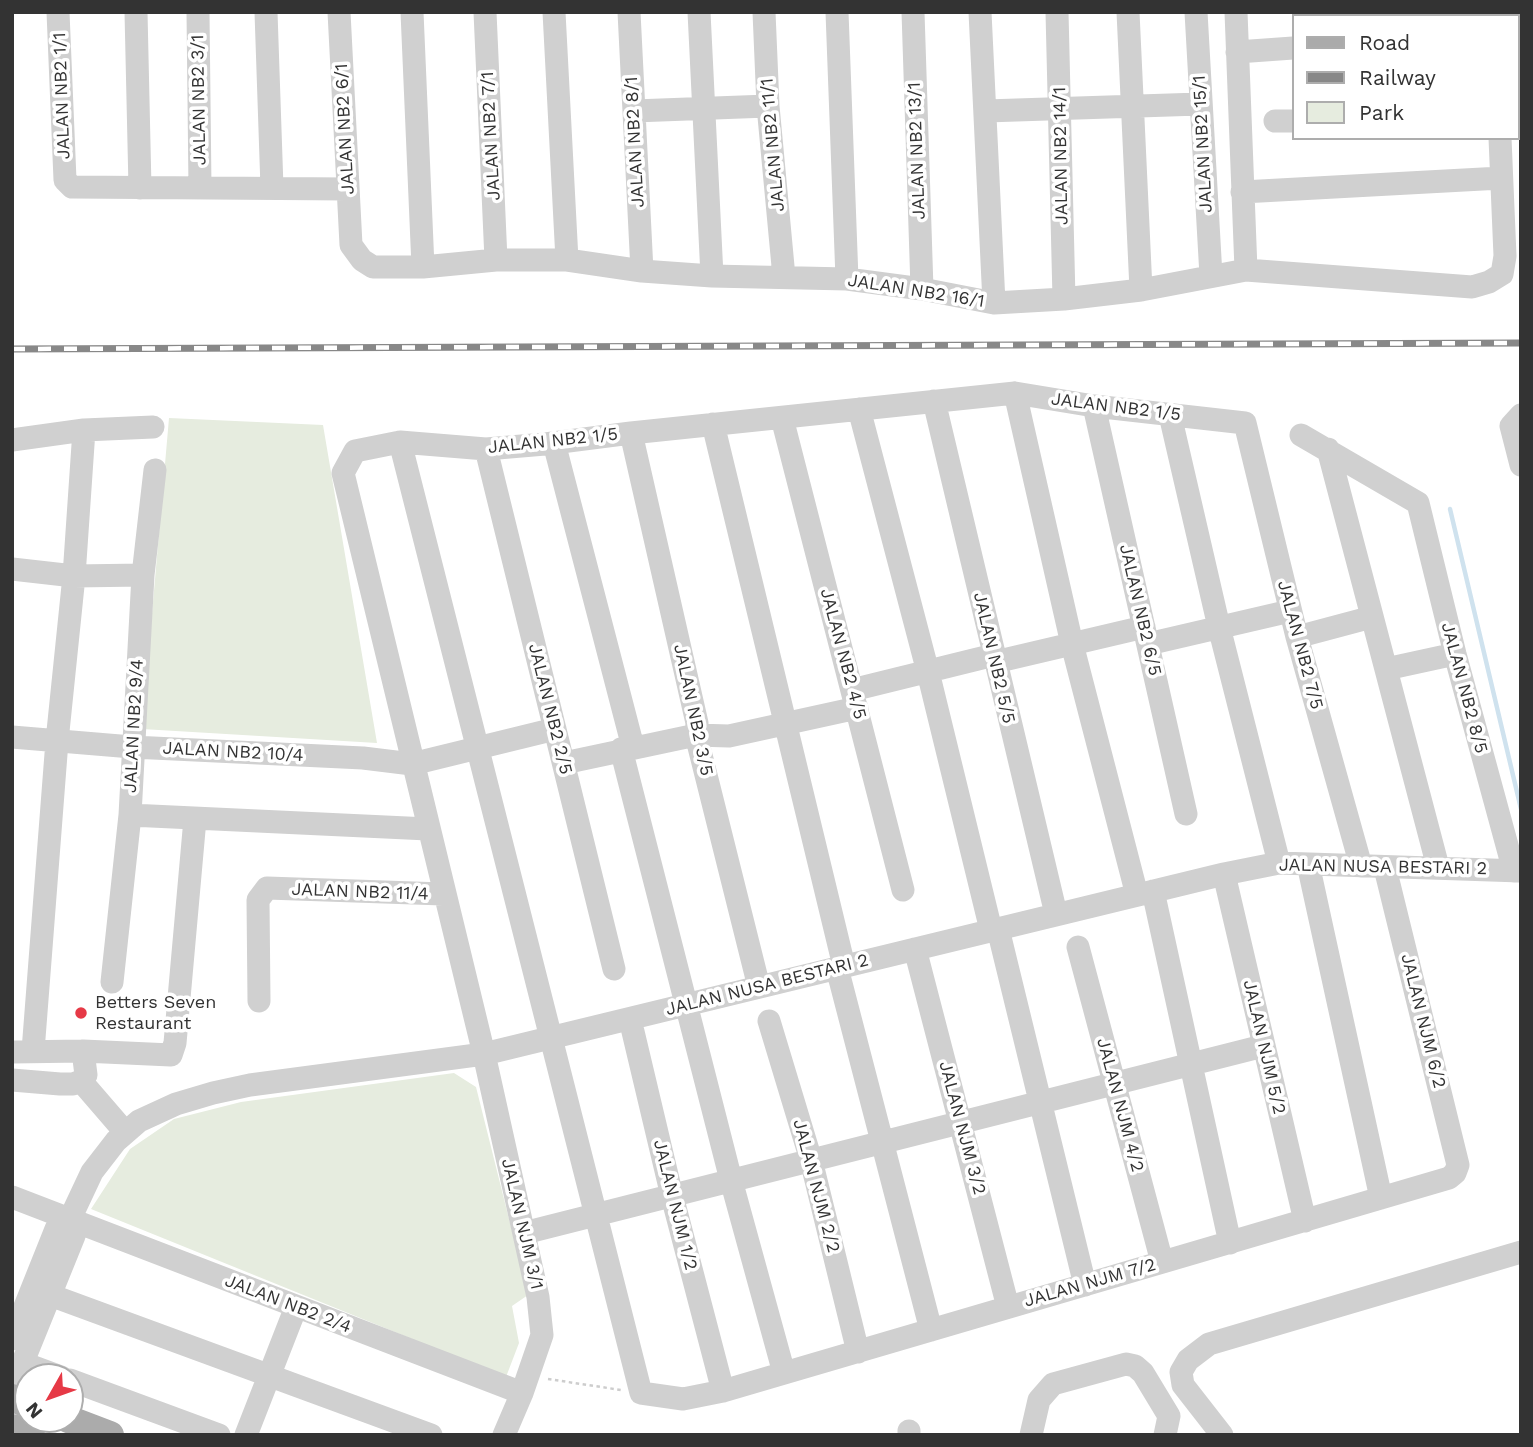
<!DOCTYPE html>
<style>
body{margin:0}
#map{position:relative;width:1533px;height:1447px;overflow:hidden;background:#fff;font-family:"Work Sans",sans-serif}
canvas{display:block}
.frame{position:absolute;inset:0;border:14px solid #333;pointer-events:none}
.legend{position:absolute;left:1292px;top:14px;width:228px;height:126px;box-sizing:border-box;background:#fff;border:2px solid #adadad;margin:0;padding:9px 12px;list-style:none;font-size:21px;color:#333}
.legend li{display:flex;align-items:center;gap:14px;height:35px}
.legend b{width:35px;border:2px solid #adadad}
.north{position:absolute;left:14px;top:1363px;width:70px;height:70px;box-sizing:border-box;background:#fff;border:2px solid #adadad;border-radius:50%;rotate:230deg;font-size:19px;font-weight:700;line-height:28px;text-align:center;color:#333}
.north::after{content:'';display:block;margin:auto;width:24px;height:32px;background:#e63946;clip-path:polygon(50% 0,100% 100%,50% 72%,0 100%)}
</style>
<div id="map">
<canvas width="1533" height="1447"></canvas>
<div class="frame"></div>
<ul class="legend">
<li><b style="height:9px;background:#ababab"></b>Road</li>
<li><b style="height:9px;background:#888"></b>Railway</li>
<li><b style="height:19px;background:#e6ecdf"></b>Park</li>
</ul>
<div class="north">N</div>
</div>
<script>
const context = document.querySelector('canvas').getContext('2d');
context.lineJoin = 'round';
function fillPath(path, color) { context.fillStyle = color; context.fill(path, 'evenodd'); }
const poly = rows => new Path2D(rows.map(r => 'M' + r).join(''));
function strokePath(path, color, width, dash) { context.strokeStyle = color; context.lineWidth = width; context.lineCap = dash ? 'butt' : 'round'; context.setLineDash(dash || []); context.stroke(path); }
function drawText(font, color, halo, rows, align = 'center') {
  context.font = font + ' "Work Sans",sans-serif'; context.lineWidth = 7; context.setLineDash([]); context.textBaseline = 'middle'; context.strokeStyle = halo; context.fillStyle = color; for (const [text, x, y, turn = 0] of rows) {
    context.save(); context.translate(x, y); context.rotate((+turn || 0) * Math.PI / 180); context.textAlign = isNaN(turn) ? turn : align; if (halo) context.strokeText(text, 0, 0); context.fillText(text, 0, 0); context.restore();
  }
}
fillPath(poly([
 [169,418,323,425,377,743,142,729],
 [454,1073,476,1087,528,1295,512,1306,519,1343,506,1377,91,1209,130,1149,174,1119,241,1102]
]), '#e6ecdf');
strokePath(poly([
 [1450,509,1521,809]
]), '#cfe2ee', 4.5);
strokePath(poly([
 [548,1379,621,1390]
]), '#cdcdcd', 2.5, [3.5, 3.5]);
strokePath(poly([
 [58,12,65,180,72,187,348,189],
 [136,12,140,188],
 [198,12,200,188],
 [266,12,272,188],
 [339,12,351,245,362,260,373,267,423,267,496,260,567,260,642,271,712,276,847,279,922,289,994,303,1064,299,1141,290,1246,270,1472,287,1489,282,1502,274,1505,256,1500,138],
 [412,12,423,267],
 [485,12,496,260],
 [554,12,567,260],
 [629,12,642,271],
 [699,12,712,276],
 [764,12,768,106,784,277],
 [837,12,847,279],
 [913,12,922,289],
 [980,12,994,303],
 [1057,12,1064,299],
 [1128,12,1141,290],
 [1196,12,1211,276],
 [1236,12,1246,270],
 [1494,12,1494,16],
 [1237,52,1293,48],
 [1517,78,1521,77],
 [634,111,768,106],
 [986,111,1200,104],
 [1275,121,1293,121],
 [1242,192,1501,178],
 [1015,393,1072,644,1137,895],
 [934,401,1056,914],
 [1094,406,1186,814],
 [859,409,928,672,991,930],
 [1170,415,1219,627,1279,863],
 [1521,415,1511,426,1521,465],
 [782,418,903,890],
 [713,424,844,966],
 [631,433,697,723,696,735,759,987],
 [1301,435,1418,503,1455,654,1514,871],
 [12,440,84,430,153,427],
 [400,442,641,1393,683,1399,723,1391,1449,1178,1455,1173,1458,1165,1385,868],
 [554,443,633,747],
 [486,449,614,969],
 [1328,449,1438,867],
 [12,569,74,576,143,575],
 [1297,637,1372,617],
 [1148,644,1290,611],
 [995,662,1144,627],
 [1386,669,1455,654],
 [852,690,994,655],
 [12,737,132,747,363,758,412,764,555,729],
 [621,749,731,1180,784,1373],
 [564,763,696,735,729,736,857,708],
 [130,815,428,829],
 [1308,864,1381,1198],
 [1224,874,1305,1221],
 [1153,891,1230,1243],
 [998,929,1085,1285],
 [1078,947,1162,1262],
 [915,949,1008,1307],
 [837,968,931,1330],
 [112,982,130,815,143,575,155,470],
 [259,1001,258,900,267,888,443,894],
 [630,1019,672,1196,723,1391],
 [769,1021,811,1160,858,1352],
 [33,1051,57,741,74,576,84,430],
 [12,1052,83,1051,171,1055,175,1043,195,819],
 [12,1080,60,1084,73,1084,81,1081,86,1075,83,1051],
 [81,1081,125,1132],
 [12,1197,522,1393],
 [524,1233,1263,1046],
 [50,1295,431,1435],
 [12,1339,56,1229,69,1221,92,1172,116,1141,139,1121,176,1104,213,1093,250,1085,484,1054,1224,874,1279,863,1521,871],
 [23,1363,61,1377],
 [70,1380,219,1435],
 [12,1389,74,1236,69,1221],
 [246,1435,296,1307],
 [504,1435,522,1393,542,1335,538,1297,484,1054,343,473,355,451,400,442,486,449,545,444,631,433,1015,393,1094,406,1245,423,1297,637,1361,866],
 [909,1435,909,1431],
 [1031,1435,1039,1400,1053,1384,1126,1364,1135,1366,1143,1373,1169,1416,1165,1435],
 [1222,1435,1183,1385,1181,1372,1188,1360,1209,1344,1521,1252]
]), '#d0d0d0', 23);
strokePath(poly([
 [12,1398,28,1404],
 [68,1419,110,1435],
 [12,1428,31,1435]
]), '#ababab', 28);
const rail = poly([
 [12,349,1521,343]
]);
strokePath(rail, '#888', 7);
strokePath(rail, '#fff', 4.5, [13]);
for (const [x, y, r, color] of [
 [81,1013,7,"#e63946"]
]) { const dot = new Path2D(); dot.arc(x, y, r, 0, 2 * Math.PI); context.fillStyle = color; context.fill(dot); strokePath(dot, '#fff', 2.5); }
drawText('18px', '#333', '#fff', [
 ["JALAN NB2 1/1",62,96,-92],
 ["JALAN NB2 3/1",199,100,-91],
 ["JALAN NB2 6/1",345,129,-93],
 ["JALAN NB2 7/1",491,136,-93],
 ["JALAN NB2 8/1",635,142,-93],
 ["JALAN NB2 15/1",1203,144,-93],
 ["JALAN NB2 11/1",773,145,-95],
 ["JALAN NB2 13/1",917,151,-92],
 ["JALAN NB2 14/1",1061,156,-91],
 ["JALAN NB2 16/1",916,291,9],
 ["JALAN NB2 1/5",1116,407,7],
 ["JALAN NB2 1/5",553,441,-6],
 ["JALAN NB2 6/5",1140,610,77],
 ["JALAN NB2 7/5",1300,645,75],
 ["JALAN NB2 4/5",843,654,75],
 ["JALAN NB2 5/5",994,658,77],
 ["JALAN NB2 8/5",1464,688,75],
 ["JALAN NB2 2/5",550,709,76],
 ["JALAN NB2 3/5",693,710,78],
 ["JALAN NB2 9/4",134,726,-87],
 ["JALAN NB2 10/4",233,752,3],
 ["JALAN NUSA BESTARI 2",1383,867,1],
 ["JALAN NB2 11/4",360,892,2],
 ["JALAN NUSA BESTARI 2",767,985,-14],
 ["JALAN NJM 6/2",1423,1021,76],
 ["JALAN NJM 5/2",1264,1047,77],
 ["JALAN NJM 4/2",1120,1105,75],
 ["JALAN NJM 3/2",962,1128,75],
 ["JALAN NJM 2/2",816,1186,75],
 ["JALAN NJM 1/2",675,1205,76],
 ["JALAN NJM 3/1",522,1224,77],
 ["JALAN NJM 7/2",1090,1283,-16],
 ["JALAN NB2 2/4",288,1304,21]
]);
drawText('18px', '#333', '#fff', [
 ["Betters Seven",95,1003],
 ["Restaurant",95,1024]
], 'left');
</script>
